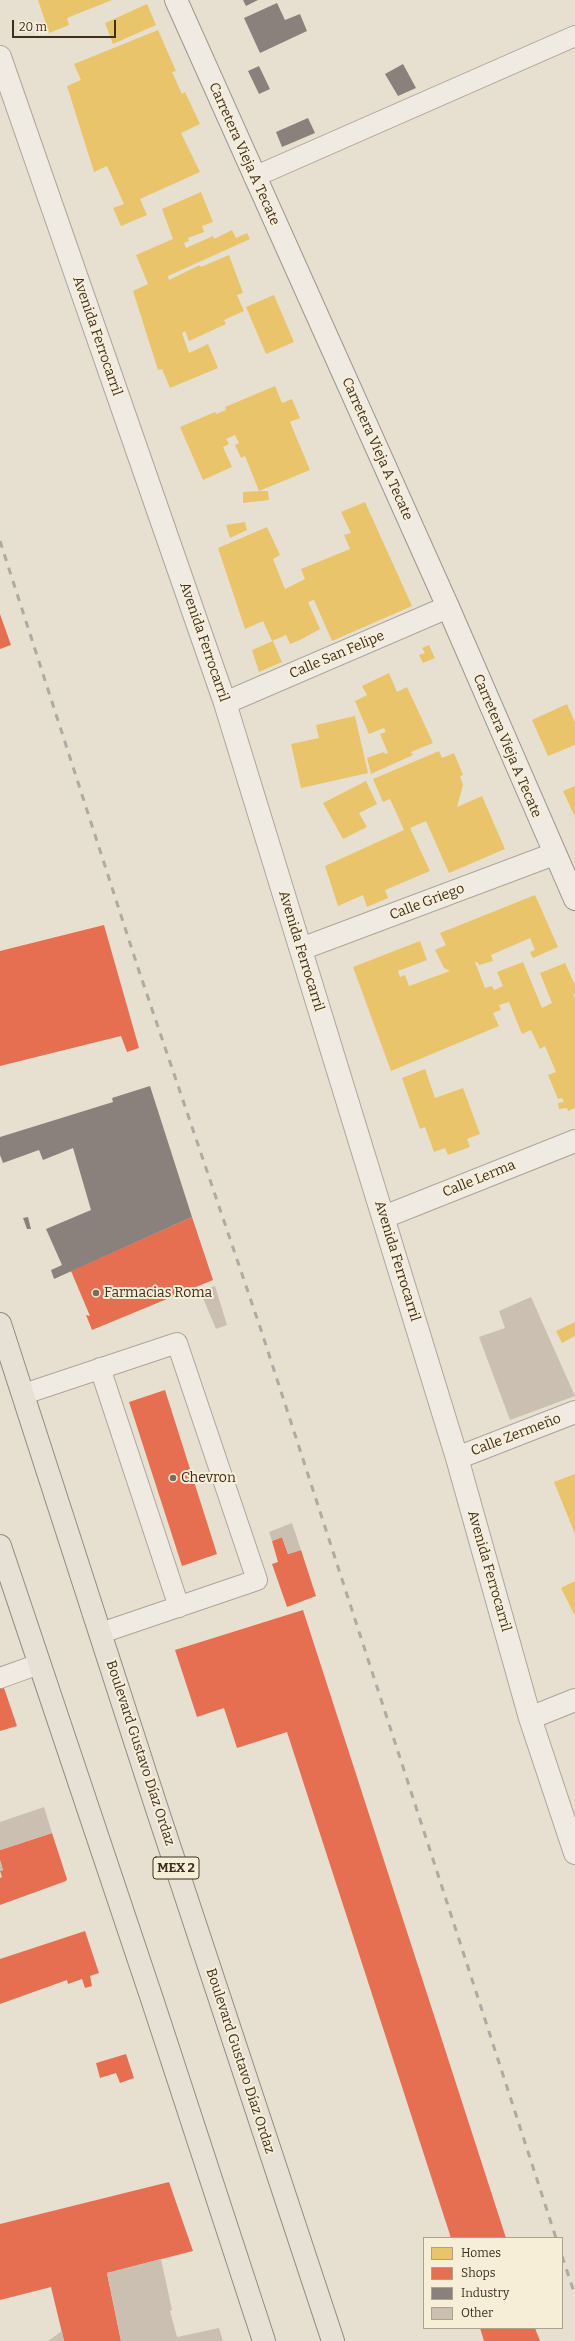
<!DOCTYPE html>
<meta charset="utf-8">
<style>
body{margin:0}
#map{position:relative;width:575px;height:2341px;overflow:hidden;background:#e7e0d1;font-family:Bitter,serif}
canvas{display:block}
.legend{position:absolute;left:423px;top:2237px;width:140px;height:92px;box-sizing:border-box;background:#f7eed8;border:1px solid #ada18e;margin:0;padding:5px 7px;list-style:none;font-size:12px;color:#3d2e20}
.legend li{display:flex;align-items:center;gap:8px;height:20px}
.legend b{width:20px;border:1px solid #ada18e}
.scale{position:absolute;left:12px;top:20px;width:104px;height:18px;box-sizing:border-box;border:2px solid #3d2e20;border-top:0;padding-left:5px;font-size:12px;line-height:14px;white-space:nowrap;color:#3d2e20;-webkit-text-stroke:3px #f7eed8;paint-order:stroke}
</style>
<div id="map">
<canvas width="575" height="2341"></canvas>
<ul class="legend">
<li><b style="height:11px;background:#e9c46a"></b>Homes</li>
<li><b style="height:11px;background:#e76f51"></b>Shops</li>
<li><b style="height:11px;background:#8a817c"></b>Industry</li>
<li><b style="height:11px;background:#cbbfb2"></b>Other</li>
</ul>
<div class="scale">20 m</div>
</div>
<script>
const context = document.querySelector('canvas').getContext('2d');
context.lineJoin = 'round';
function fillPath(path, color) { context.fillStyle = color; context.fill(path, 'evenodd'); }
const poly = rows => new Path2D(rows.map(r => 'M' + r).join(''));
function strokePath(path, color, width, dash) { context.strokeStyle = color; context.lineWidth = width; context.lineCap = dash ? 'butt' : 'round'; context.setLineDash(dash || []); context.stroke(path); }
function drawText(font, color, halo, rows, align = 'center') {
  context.font = font + ' Bitter,serif'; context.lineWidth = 4; context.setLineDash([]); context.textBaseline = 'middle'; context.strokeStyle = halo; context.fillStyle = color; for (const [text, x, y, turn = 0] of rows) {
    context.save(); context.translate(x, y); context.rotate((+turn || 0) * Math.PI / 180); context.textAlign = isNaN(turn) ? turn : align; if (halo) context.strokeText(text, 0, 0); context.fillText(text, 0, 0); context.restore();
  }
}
fillPath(poly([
 [38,0,112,0,67,18,69,25,49,33],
 [147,4,156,25,113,44,105,23],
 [158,30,176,71,172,72,182,94,185,92,200,124,181,133,200,172,140,199,147,215,121,226,113,208,124,204,107,166,94,172,67,86,81,80,74,64],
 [201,192,213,222,202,226,204,232,188,238,189,241,184,243,186,248,213,236,214,239,232,230,236,238,247,233,250,239,168,276,169,280,200,265,201,267,229,255,243,293,237,295,244,311,224,320,226,324,189,341,185,331,182,333,189,353,208,344,218,368,170,388,162,369,158,370,133,291,148,284,136,255,173,239,162,209],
 [274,295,294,342,266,354,246,307],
 [275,386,282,403,292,399,300,418,290,422,310,470,259,491,245,456,241,458,235,445,239,443,235,435,226,439,229,444,223,447,232,467,203,480,180,427,215,412,216,414,226,410,225,407],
 [260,491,268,491,269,500,243,503,243,492],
 [365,502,412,606,332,641,314,600,308,602,320,629,300,640,290,644,286,635,272,641,263,621,245,629,218,548,267,527,280,555,273,559,285,589,305,579,301,569,350,549,344,535,351,533,341,512],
 [245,522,247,530,230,538,226,525],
 [273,641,282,662,259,672,252,650],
 [429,645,435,658,423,663,419,655,425,653,422,648],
 [389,673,397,692,407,687,433,743,411,752,413,755,371,774,367,758,384,752,385,754,388,753,380,734,386,732,384,728,369,734,355,701,367,695,362,686],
 [567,704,575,722,575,745,548,756,532,720],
 [355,716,368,773,301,788,291,744,319,738,316,725],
 [439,751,442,758,454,753,463,775,460,776,463,785,457,807,482,796,505,849,449,873,426,821,410,828,430,871,385,890,388,898,367,907,363,895,338,906,325,866,404,830,390,799,383,802,373,779],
 [366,781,377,804,359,813,367,827,343,839,323,803],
 [575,786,575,817,563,791],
 [535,895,558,947,533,958,530,952,535,950,530,938,491,955,493,961,479,965,477,962,475,962,485,988,492,986,494,990,503,986,497,972,523,962,542,1008,552,1003,540,973,565,963,575,985,575,994,573,994,575,999,575,1108,568,1111,567,1108,559,1109,558,1103,564,1102,562,1098,558,1099,548,1075,556,1072,545,1046,540,1049,531,1030,522,1034,509,1002,499,1005,501,1010,493,1013,499,1026,391,1071,353,967,420,941,427,960,398,971,400,977,405,975,409,986,450,971,444,968,435,950,446,945,440,933],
 [425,1069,435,1098,463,1088,480,1134,467,1139,470,1147,448,1155,445,1148,434,1152,425,1127,420,1129,402,1078],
 [575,1322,575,1336,562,1343,556,1331],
 [575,1474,575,1534,554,1482],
 [575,1581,575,1616,561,1588]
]), '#e9c46a');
fillPath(poly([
 [0,614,11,645,0,649],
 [104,925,139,1048,127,1052,121,1036,0,1066,0,951],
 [192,1217,213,1280,92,1330,86,1315,90,1316,71,1271],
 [165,1390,217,1554,182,1566,129,1402],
 [282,1537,288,1554,301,1550,316,1596,287,1607,272,1564,278,1562,272,1541],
 [303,1610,506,2238,451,2238,287,1732,237,1748,224,1708,197,1717,175,1650],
 [3,1685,17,1726,0,1731,0,1686],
 [52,1833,67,1879,66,1881,0,1905,0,1878,2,1877,0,1871,3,1870,0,1860,0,1850],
 [85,1931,99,1973,90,1976,92,1986,85,1988,82,1979,68,1984,67,1980,0,2004,0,1959],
 [126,2054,134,2078,120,2083,116,2073,100,2078,96,2063],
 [169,2182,193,2251,107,2273,121,2341,64,2341,51,2287,0,2300,0,2224],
 [480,2328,535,2328,540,2341,484,2341]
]), '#e76f51');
fillPath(poly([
 [243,0,258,0,246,6],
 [277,3,285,20,300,14,307,31,260,53,244,18],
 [403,64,416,88,398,96,385,74],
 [259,66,270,89,259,94,248,71],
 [308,118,315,133,282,147,276,132],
 [150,1086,192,1217,54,1279,51,1270,62,1265,46,1229,91,1210,73,1148,43,1160,39,1150,3,1163,0,1155,0,1137,113,1102,112,1098],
 [28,1217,31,1229,27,1229,23,1218]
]), '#8a817c');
fillPath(poly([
 [215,1286,227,1325,216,1329,200,1291],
 [531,1297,575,1396,510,1420,479,1337,505,1328,499,1311],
 [292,1523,301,1550,288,1554,282,1537,272,1541,269,1532],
 [44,1807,52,1833,0,1850,0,1822],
 [0,1861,3,1870,0,1871],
 [161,2259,172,2310,170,2311,177,2337,219,2328,223,2341,121,2341,107,2273],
 [62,2331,64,2341,48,2341]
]), '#cbbfb2');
const lane = poly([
 [254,177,575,36],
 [100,1368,179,1607],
 [24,1394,177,1343,257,1580,101,1633],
 [0,1678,39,1664]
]);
const street = poly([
 [0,57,225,703,457,1458,530,1718,575,1853],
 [225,703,448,607],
 [301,949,554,854],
 [384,1217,575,1141],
 [457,1458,575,1412],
 [530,1718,575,1700]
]);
const secondary = poly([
 [176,0,448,607,575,899]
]);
const primary = poly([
 [0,1324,156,1806,333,2341],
 [0,1546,153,2002,264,2341]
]);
strokePath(lane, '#ada599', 22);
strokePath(street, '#ada599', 24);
strokePath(secondary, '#9c958a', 24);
strokePath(primary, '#928b80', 24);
strokePath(lane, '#efebe3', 20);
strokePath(street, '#efebe3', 22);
strokePath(secondary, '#efebe3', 22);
strokePath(primary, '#e6e1d4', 22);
strokePath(poly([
 [0,541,138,968,261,1330,556,2238],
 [562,2256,575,2295]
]), '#afaaa2', 3, [7, 7]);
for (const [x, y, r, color] of [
 [96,1293,4,"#786c5e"],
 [173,1478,4,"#786c5e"]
]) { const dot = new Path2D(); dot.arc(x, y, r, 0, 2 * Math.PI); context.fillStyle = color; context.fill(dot); strokePath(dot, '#f7eed8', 1.5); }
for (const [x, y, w] of [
 [176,1868,46]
]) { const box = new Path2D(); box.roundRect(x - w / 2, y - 11, w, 22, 3); context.fillStyle = '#f7eed8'; context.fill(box); strokePath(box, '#3d2e20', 1); }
drawText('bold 13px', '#3d2e20', null, [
 ["MEX 2",176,1868]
]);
drawText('14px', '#3d2e20', '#f7eed8', [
 ["Carretera Vieja A Tecate",244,154,66],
 ["Avenida Ferrocarril",97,336,71],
 ["Carretera Vieja A Tecate",377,449,66],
 ["Avenida Ferrocarril",204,642,71],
 ["Calle San Felipe",337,655,-23],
 ["Carretera Vieja A Tecate",507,746,67],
 ["Calle Griego",427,902,-21],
 ["Avenida Ferrocarril",301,951,73],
 ["Calle Lerma",479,1179,-22],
 ["Avenida Ferrocarril",397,1261,73],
 ["Calle Zermeño",516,1435,-21],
 ["Avenida Ferrocarril",489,1571,74],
 ["Boulevard Gustavo Díaz Ordaz",140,1753,72],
 ["Boulevard Gustavo Díaz Ordaz",240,2061,72]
]);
drawText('14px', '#3d2e20', '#f7eed8', [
 ["Farmacias Roma",104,1293],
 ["Chevron",181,1478]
], 'left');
</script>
